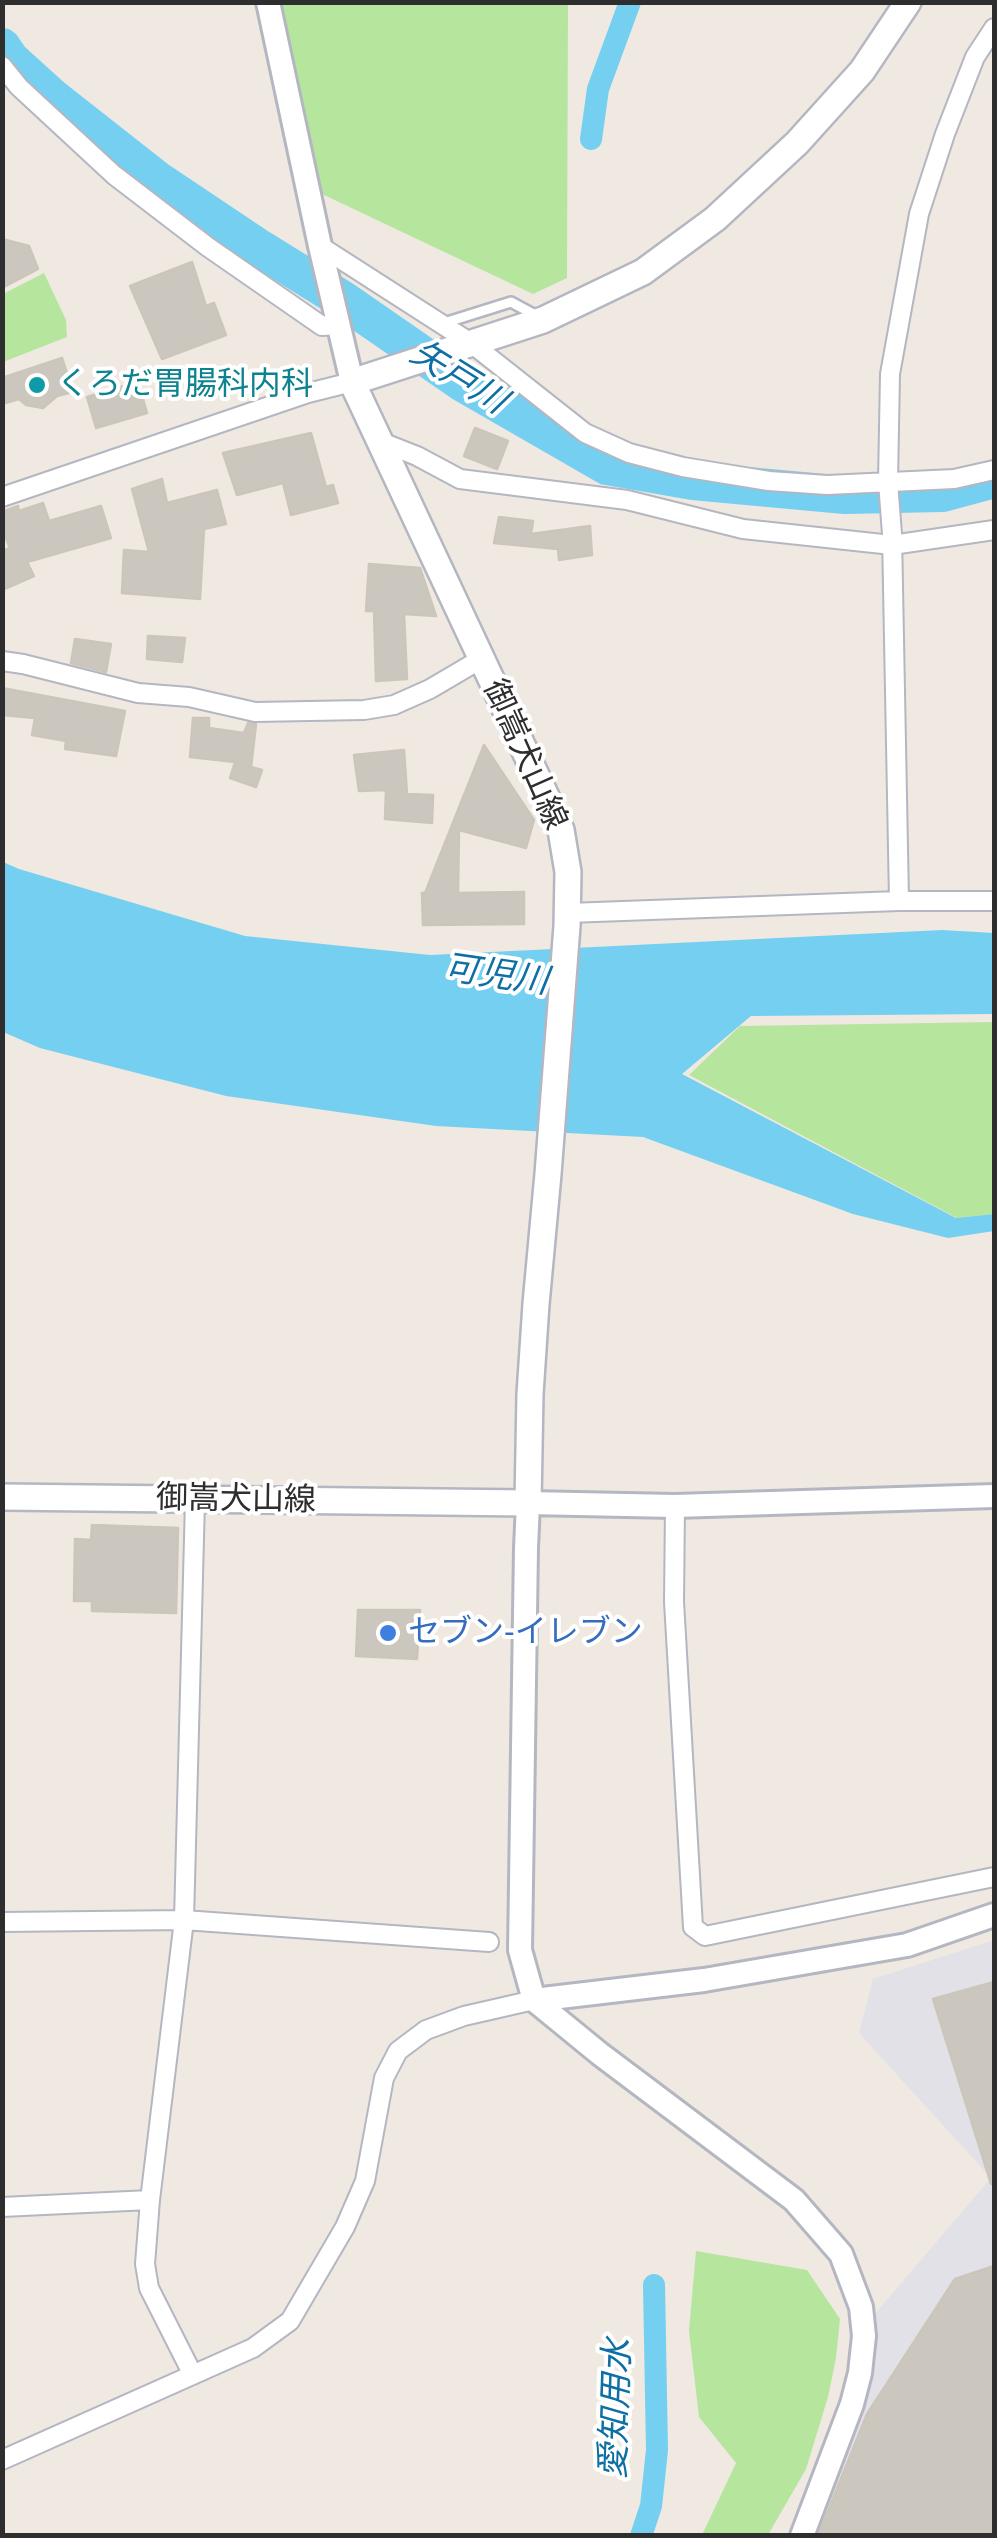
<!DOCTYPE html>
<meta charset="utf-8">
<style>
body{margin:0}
#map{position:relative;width:997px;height:2538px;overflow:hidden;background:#efe9e1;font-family:Helvetica,sans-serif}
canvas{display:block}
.frame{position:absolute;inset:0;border:5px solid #2e2e2e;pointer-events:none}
</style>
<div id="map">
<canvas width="997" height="2538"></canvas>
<div class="frame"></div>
</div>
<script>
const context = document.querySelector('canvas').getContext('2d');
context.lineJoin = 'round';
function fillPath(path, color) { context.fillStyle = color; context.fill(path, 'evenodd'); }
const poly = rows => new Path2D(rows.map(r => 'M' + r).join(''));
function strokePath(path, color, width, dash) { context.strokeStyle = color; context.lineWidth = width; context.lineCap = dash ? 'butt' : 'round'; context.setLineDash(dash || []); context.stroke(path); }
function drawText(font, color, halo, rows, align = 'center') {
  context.font = font + ' Helvetica,"Noto Sans JP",sans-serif'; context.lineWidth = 8; context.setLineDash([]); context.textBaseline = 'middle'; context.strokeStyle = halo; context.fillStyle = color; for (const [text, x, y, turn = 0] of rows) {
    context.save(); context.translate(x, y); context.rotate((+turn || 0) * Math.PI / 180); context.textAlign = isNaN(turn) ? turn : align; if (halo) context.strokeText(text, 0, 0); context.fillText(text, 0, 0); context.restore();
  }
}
fillPath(poly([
 [994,1940,994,2535,802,2536,848,2417,874,2315,991,2178,859,2033,873,1979]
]), '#e3e1e8');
fillPath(poly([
 [282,3,568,3,567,278,533,294,322,194],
 [44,273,66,320,67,337,3,362,3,294],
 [994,1022,994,1214,957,1218,689,1075,740,1026],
 [696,2251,807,2270,840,2319,836,2358,828,2397,806,2469,768,2535,702,2535,736,2463,699,2417,689,2331]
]), '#b6e59e');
fillPath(poly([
 [3,862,19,869,245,936,430,955,942,930,994,933,994,1014,751,1016,682,1074,956,1218,994,1214,994,1231,948,1238,853,1214,643,1137,436,1126,226,1096,40,1048,3,1032]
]), '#75cff0');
strokePath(poly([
 [591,139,598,89,630,2],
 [641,2536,651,2506,657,2450,654,2285]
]), '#75cff0', 22);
strokePath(poly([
 [2,47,10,59,53,98,156,179,259,248,343,300,463,383,607,466,693,481,845,495,943,493,994,479]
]), '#75cff0', 38);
const building = poly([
 [2,239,29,246,38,269,2,288,2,239],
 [192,262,206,306,214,303,226,335,162,359,130,286,192,262],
 [62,358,73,392,57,396,43,408,26,405,19,399,2,404,2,378,62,358],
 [138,382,147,413,96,428,87,397,138,382],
 [475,428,508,441,497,469,464,456,475,428],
 [311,433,326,487,333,485,338,503,291,515,283,483,237,495,223,453,311,433],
 [162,479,167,503,217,490,226,524,204,529,200,599,122,593,124,550,149,552,132,489,162,479],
 [43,503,49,521,101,506,111,538,27,562,34,576,2,590,2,551,10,548,2,529,2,512,18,506,19,511,43,503],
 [499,517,533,521,531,534,590,526,592,555,559,560,558,549,494,543,499,517],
 [369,564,420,568,436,616,404,614,407,679,376,681,374,611,366,611,369,564],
 [148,636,185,638,182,662,147,659,148,636],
 [75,639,111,644,106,672,71,663,75,639],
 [2,688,125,711,116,756,65,749,66,741,32,735,35,718,2,715,2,688],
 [193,718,209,718,209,728,244,733,248,723,256,724,251,767,262,770,256,787,230,778,235,762,190,757,193,718],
 [484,745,534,820,526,848,459,830,458,893,524,892,524,924,423,925,422,893,425,893,484,745],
 [404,750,407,794,433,795,432,823,385,819,386,790,359,791,354,755,404,750],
 [92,1525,178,1528,176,1613,92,1611,92,1601,74,1601,75,1539,91,1540,92,1525],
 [358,1610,420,1610,417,1659,356,1656,358,1610],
 [994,1982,994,2184,991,2184,933,1999,994,1982],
 [994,2266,994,2536,818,2536,867,2414,955,2279,994,2266]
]);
fillPath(building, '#cbc7bf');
strokePath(building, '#cbc5ba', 2.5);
const service = poly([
 [444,323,511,302,537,316]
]);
const minor = poly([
 [2,66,19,87,114,175,208,247,322,326,339,325],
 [320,246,471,343,585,433,629,453,683,467,769,481,827,485,954,479,994,470],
 [379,441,417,456,460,479,627,500,743,529,892,545,994,530],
 [2,497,308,393,352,382],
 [2,661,23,664,138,693,189,697,255,712,364,710,394,705,430,689,481,659],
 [899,901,892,534,888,482,890,374,919,214,945,134,975,57,994,28],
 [568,913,899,901,994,901],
 [675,1506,674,1602,693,1927,705,1936,994,1877],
 [2,1922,184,1920,489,1942],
 [2,2207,150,2200],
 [193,2375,149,2288,145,2264,150,2200,184,1920,195,1500],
 [2,2460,253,2348,290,2321,345,2227,365,2181,384,2078,398,2051,426,2030,464,2016,534,2000]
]);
const tertiary = poly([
 [268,2,320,246,352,382],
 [534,2000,704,1980,907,1945,994,1915],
 [802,2536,852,2404,860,2373,864,2336,861,2307,841,2254,794,2200,600,2054,534,2000,520,1950,526,1548,528,1503,675,1506,994,1496]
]);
const secondary = poly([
 [2,1497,528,1503,530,1394,536,1304,548,1174,567,926,568,872,561,830,551,807,352,382,543,320,643,272,715,219,797,143,862,71,908,2]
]);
strokePath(service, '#b4b7c1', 14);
strokePath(minor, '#b4b7c1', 22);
strokePath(tertiary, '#b4b7c1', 28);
strokePath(secondary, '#b4b7c1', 30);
strokePath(service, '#fff', 9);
strokePath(minor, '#fff', 18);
strokePath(tertiary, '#fff', 22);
strokePath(secondary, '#fff', 25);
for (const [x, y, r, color] of [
 [37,385,10,"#0f9aa8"],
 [388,1633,10,"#3f7fe0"]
]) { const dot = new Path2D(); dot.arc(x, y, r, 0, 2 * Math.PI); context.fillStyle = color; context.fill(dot); strokePath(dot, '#fff', 4); }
drawText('32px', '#0d838f', '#fff', [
 ["くろだ胃腸科内科",57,385]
], 'left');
drawText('32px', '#2e2e2e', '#fff', [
 ["御嵩犬山線",524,755,66],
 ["御嵩犬山線",236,1500,1]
]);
drawText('32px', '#366cbe', '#fff', [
 ["セブン-イレブン",408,1633]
], 'left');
drawText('italic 35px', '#0d6fa3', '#fff', [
 ["矢戸川",458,378,32],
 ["可児川",496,976,8],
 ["愛知用水",617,2409,-88]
]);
</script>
